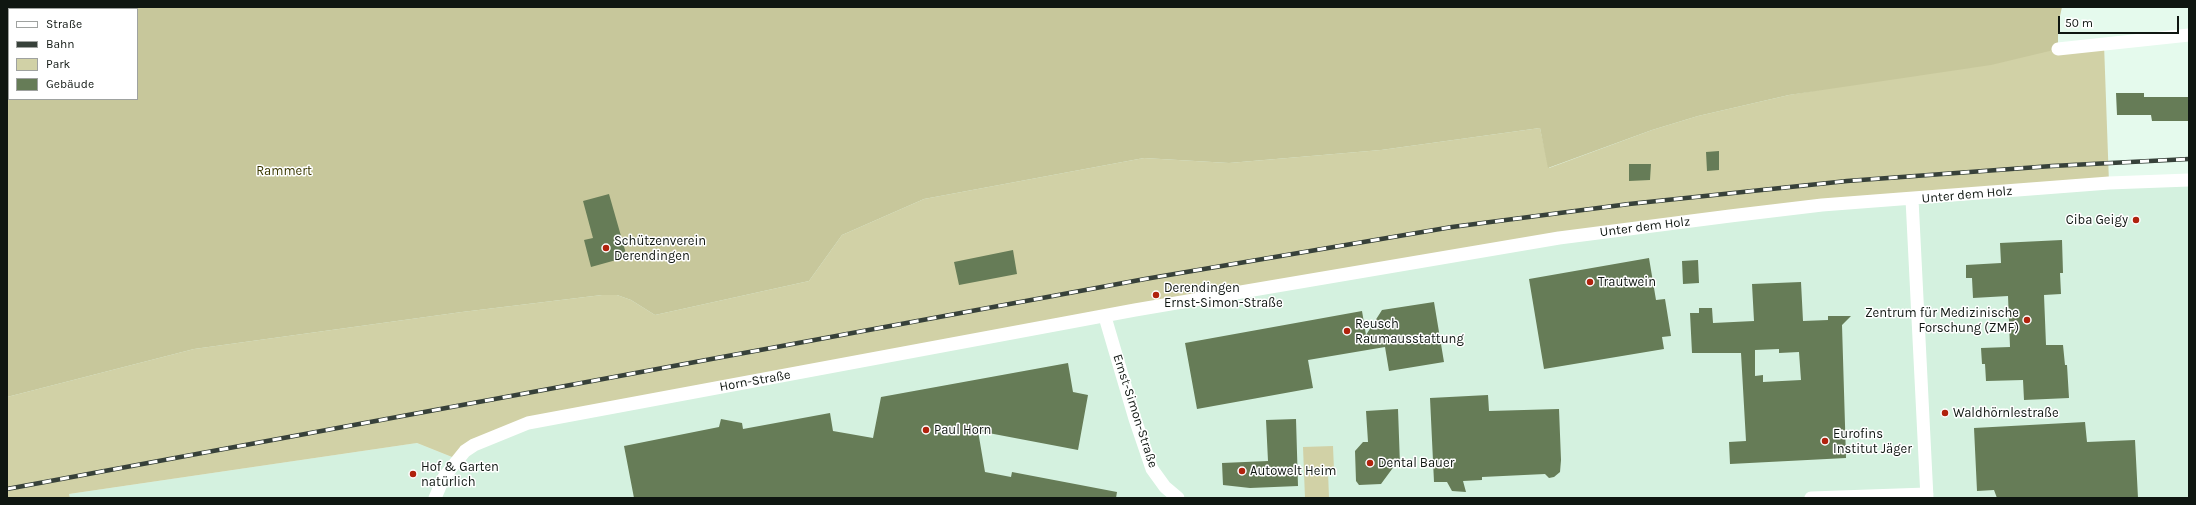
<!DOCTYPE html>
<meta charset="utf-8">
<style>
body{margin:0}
#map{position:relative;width:2196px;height:505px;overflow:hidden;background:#e5faed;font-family:Karla,sans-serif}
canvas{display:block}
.frame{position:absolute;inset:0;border:8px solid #0f1611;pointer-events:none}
.legend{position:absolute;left:8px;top:8px;width:130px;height:92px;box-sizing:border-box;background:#fff;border:1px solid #9fa2a0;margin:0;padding:5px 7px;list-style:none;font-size:12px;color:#0f1611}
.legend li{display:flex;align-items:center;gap:8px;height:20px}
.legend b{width:20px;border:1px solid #9fa2a0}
.scale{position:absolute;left:2058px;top:16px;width:121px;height:18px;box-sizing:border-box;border:2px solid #0f1611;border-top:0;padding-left:5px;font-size:12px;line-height:14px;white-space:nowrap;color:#0f1611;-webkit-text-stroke:3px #fff;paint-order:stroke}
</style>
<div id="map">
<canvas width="2196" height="505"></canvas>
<div class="frame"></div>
<ul class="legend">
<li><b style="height:5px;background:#fff"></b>Straße</li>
<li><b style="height:5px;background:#37413a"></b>Bahn</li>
<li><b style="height:11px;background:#d1d1a6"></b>Park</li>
<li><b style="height:11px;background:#667c57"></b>Gebäude</li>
</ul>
<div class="scale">50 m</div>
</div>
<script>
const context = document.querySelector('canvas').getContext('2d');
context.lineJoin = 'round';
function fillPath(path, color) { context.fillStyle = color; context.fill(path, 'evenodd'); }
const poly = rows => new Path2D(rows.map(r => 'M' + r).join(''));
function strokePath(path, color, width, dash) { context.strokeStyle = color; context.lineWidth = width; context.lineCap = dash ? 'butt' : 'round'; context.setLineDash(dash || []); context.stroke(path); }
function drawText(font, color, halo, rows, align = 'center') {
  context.font = font + ' Karla,sans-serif'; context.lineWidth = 3; context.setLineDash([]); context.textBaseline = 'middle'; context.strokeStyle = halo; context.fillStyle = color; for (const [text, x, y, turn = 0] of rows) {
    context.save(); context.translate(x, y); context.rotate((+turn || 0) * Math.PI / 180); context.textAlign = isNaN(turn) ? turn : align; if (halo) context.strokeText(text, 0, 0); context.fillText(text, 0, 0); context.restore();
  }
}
fillPath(poly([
 [2189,180,2189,498,70,498,69,494,417,443,457,459,528,423,1188,301,1730,216]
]), '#d4f1df');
fillPath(poly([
 [2104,44,2109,183,1912,199,1559,238,528,423,457,459,417,443,69,494,70,498,7,498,7,397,194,349,462,312,602,295,617,295,631,300,655,315,809,281,842,235,924,199,1144,158,1229,163,1381,150,1540,128,1549,168,1652,130,1698,116,1789,95,2058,49],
 [1333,446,1334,470,1328,471,1329,498,1305,498,1303,447]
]), '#d1d1a6');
fillPath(poly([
 [7,7,2062,7,2058,25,2058,49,1991,65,1789,95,1698,116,1652,130,1548,168,1540,128,1381,150,1229,163,1144,158,924,199,842,235,809,281,655,315,631,300,617,295,602,295,462,312,194,349,7,397],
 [9,9,137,9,137,99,9,99]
]), '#c7c79b');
fillPath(poly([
 [2116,93,2144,93,2144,97,2189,97,2189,121,2152,121,2151,115,2117,115],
 [1719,151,1719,170,1707,171,1706,152],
 [1629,164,1651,164,1650,180,1629,181],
 [609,194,627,257,591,267,584,240,593,238,583,201],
 [2062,240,2063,273,2060,273,2061,294,2044,295,2046,345,2063,345,2065,365,2067,365,2069,398,2024,400,2023,380,1986,381,1985,364,1982,364,1981,348,2010,347,2008,296,1973,298,1972,278,1966,278,1966,265,2001,263,2000,243],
 [1013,250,1017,274,959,285,954,262],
 [1649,258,1656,300,1665,299,1671,336,1662,337,1664,349,1544,369,1529,279],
 [1698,260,1699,283,1683,284,1682,261],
 [1801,282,1803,321,1828,320,1828,316,1851,316,1842,325,1846,458,1730,464,1729,442,1746,441,1741,353,1692,353,1690,313,1699,313,1699,308,1712,308,1713,323,1754,321,1752,284],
 [1779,349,1779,353,1799,352,1801,380,1763,382,1763,375,1755,376,1755,350],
 [1434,302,1444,362,1389,371,1385,347,1308,360,1313,388,1197,409,1185,343,1362,311,1366,335,1382,310],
 [1068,363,1073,392,1088,395,1078,450,978,431,985,472,1011,477,1012,472,1117,492,1116,498,634,498,624,446,719,427,721,419,742,423,743,429,830,413,833,431,873,438,881,397],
 [1488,395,1489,411,1559,409,1561,460,1560,472,1554,477,1549,478,1545,474,1482,477,1482,480,1463,481,1466,492,1452,491,1447,482,1434,482,1430,398],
 [1398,409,1400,465,1395,465,1381,484,1359,485,1356,481,1355,451,1363,442,1368,442,1366,411],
 [1296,419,1298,486,1250,488,1223,485,1222,463,1268,461,1266,420],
 [2085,422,2087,442,2135,440,2138,498,1997,498,1994,490,1977,491,1974,428]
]), '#667c57');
strokePath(poly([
 [2058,49,2189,35],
 [1912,199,1927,498],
 [1105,317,1135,419,1152,469,1165,487,1178,498],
 [435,498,444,477,465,451,474,445,528,423,1135,310,1559,238,1730,216,1822,205,2109,183,2189,180],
 [1811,498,1927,494]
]), '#fff', 13);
const rail = poly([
 [7,489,1145,279,1452,227,1629,204,1847,181,2052,166,2189,159]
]);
strokePath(rail, '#37413a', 4.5);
strokePath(rail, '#fff', 3, [9]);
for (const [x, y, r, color] of [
 [2136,220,4,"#b0220d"],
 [606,248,4,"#b0220d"],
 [1590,282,4,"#b0220d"],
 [1156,295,4,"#b0220d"],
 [2027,320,4,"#b0220d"],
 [1347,331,4,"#b0220d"],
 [1945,413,4,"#b0220d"],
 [926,430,4,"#b0220d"],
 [1825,441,4,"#b0220d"],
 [1370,463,4,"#b0220d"],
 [1242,471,4,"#b0220d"],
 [413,474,4,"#b0220d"]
]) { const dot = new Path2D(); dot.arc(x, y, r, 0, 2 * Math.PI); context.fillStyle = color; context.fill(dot); strokePath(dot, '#fff', 1.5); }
drawText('13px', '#3a3800', '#fff', [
 ["Rammert",284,171]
]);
drawText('13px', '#0f1611', '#fff', [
 ["Unter dem Holz",1967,195,-5],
 ["Unter dem Holz",1645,227,-7],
 ["Horn-Straße",755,381,-10],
 ["Ernst-Simon-Straße",1135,411,72]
]);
drawText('13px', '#0f1611', '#fff', [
 ["Ciba Geigy",2128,220,"right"],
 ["Schützenverein",614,241],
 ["Derendingen",614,256],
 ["Trautwein",1598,282],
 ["Derendingen",1164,288],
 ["Ernst-Simon-Straße",1164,303],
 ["Zentrum für Medizinische",2019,313,"right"],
 ["Forschung (ZMF)",2019,328,"right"],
 ["Reusch",1355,324],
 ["Raumausstattung",1355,339],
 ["Waldhörnlestraße",1953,413],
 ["Paul Horn",934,430],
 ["Eurofins",1833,434],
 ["Institut Jäger",1833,449],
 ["Dental Bauer",1378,463],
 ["Hof & Garten",421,467],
 ["natürlich",421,482],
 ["Autowelt Heim",1250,471]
], 'left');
</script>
